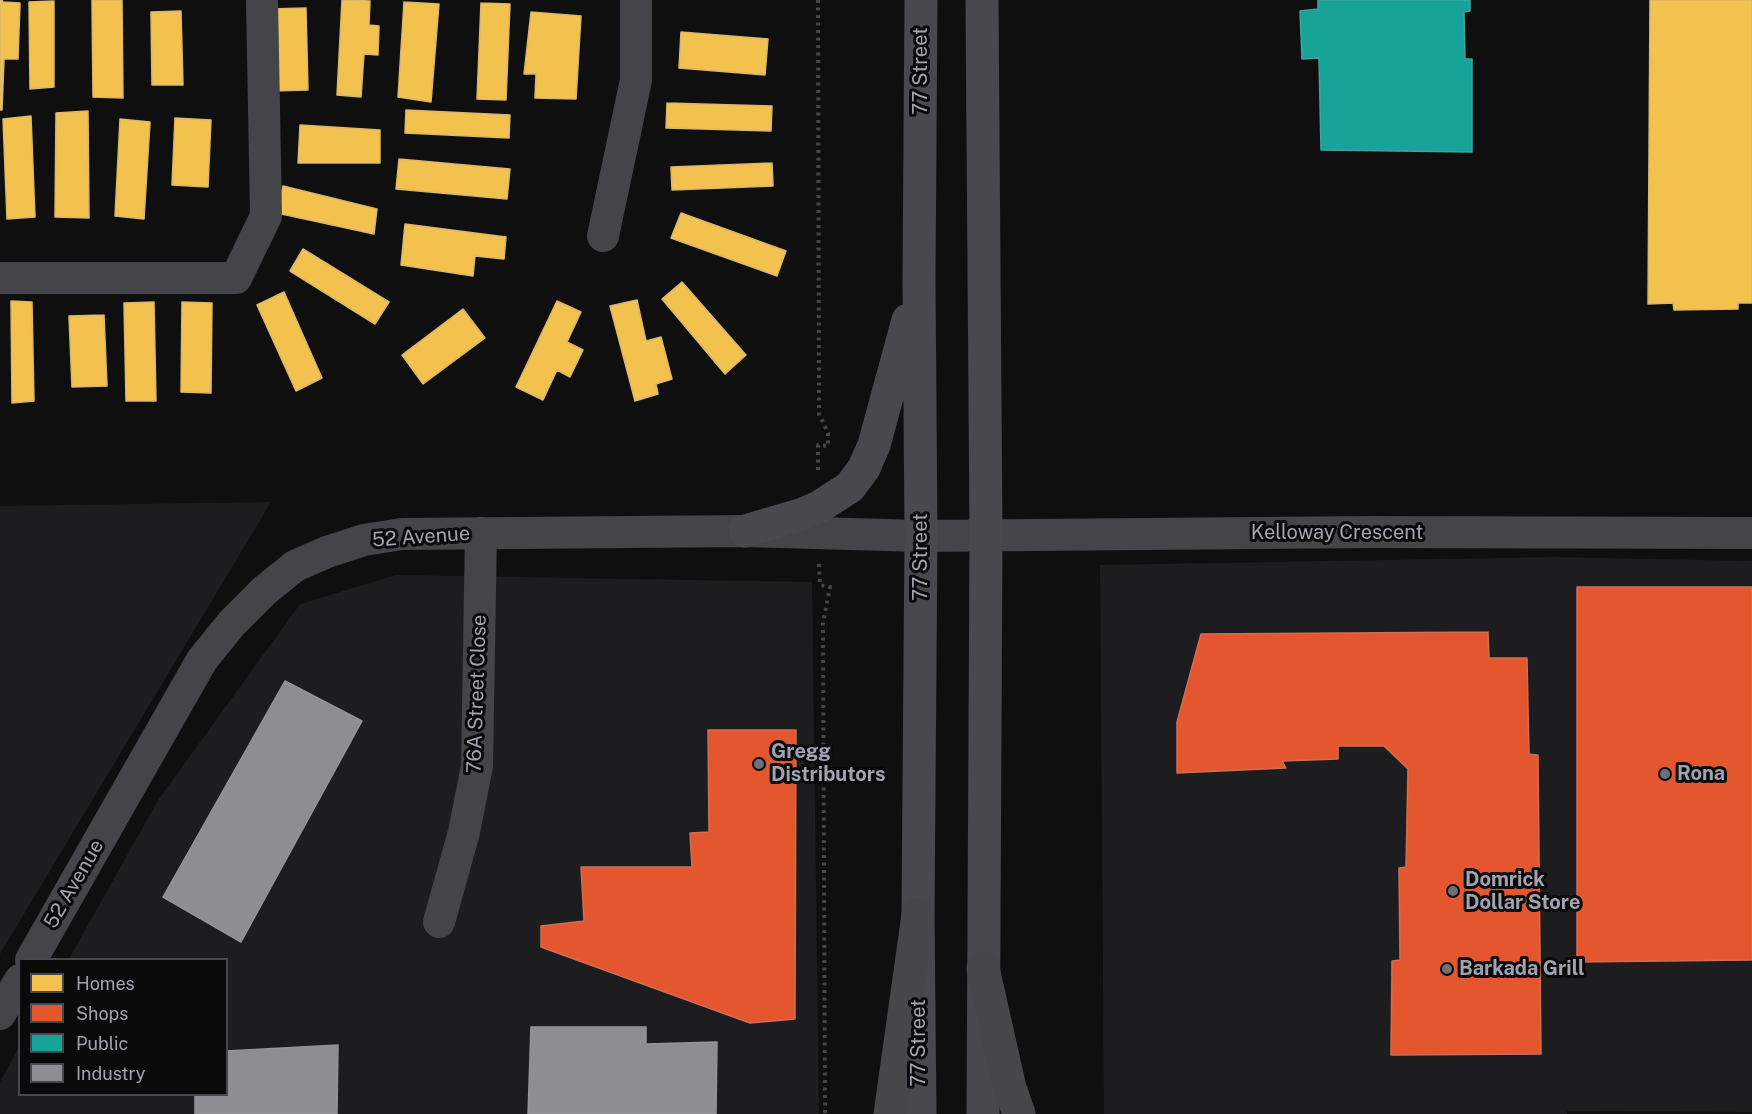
<!DOCTYPE html>
<style>
body{margin:0}
#map{position:relative;width:1752px;height:1114px;overflow:hidden;background:#0f0f10;font-family:"Public Sans",sans-serif}
canvas{display:block}
.legend{position:absolute;left:18px;top:958px;width:210px;height:138px;box-sizing:border-box;background:#0a0a0b;border:2px solid #46474d;margin:0;padding:8px 10px;list-style:none;font-size:18px;color:#a1a3b1}
.legend li{display:flex;align-items:center;gap:12px;height:30px}
.legend b{width:30px;border:2px solid #46474d}
</style>
<div id="map">
<canvas width="1752" height="1114"></canvas>
<ul class="legend">
<li><b style="height:16px;background:#f2c14e"></b>Homes</li>
<li><b style="height:16px;background:#e4572e"></b>Shops</li>
<li><b style="height:16px;background:#17a398"></b>Public</li>
<li><b style="height:16px;background:#8d8d92"></b>Industry</li>
</ul>
</div>
<script>
const context = document.querySelector('canvas').getContext('2d');
context.lineJoin = 'round';
function fillPath(path, color) { context.fillStyle = color; context.fill(path, 'evenodd'); }
const poly = rows => new Path2D(rows.map(r => 'M' + r).join(''));
function strokePath(path, color, width, dash) { context.strokeStyle = color; context.lineWidth = width; context.lineCap = dash ? 'butt' : 'round'; context.setLineDash(dash || []); context.stroke(path); }
function drawText(font, color, halo, rows, align = 'center') {
  context.font = font + ' "Public Sans",sans-serif'; context.lineWidth = 6; context.setLineDash([]); context.textBaseline = 'middle'; context.strokeStyle = halo; context.fillStyle = color; for (const [text, x, y, turn = 0] of rows) {
    context.save(); context.translate(x, y); context.rotate((+turn || 0) * Math.PI / 180); context.textAlign = isNaN(turn) ? turn : align; if (halo) context.strokeText(text, 0, 0); context.fillText(text, 0, 0); context.restore();
  }
}
fillPath(poly([
 [271,502,0,954,0,506],
 [1556,557,1752,561,1752,1112,1567,1111,1567,1114,1104,1114,1100,565],
 [396,575,812,582,819,1114,0,1114,0,1082,19,1047,20,1094,226,1094,226,960,69,959,158,800,300,604]
]), '#1d1c1e');
const homes = poly([
 [0,0,2,0,3,2,20,3,18,59,4,59,2,110,0,110,0,0],
 [92,0,122,0,123,98,93,97,92,0],
 [342,0,370,1,369,25,379,26,378,55,364,54,361,97,337,95,342,0],
 [1650,0,1752,0,1752,303,1738,303,1738,309,1674,310,1673,303,1648,304,1650,0],
 [54,1,54,87,30,89,29,2,54,1],
 [404,2,439,4,431,102,398,97,404,2],
 [481,3,510,4,506,100,477,99,481,3],
 [306,8,308,90,271,91,269,9,306,8],
 [181,11,183,85,152,85,151,12,181,11],
 [531,12,581,16,576,99,535,98,536,74,524,74,531,12],
 [681,32,768,39,765,75,679,68,681,32],
 [667,103,772,106,771,131,666,128,667,103],
 [406,110,510,115,509,138,405,133,406,110],
 [88,111,89,218,55,217,56,113,88,111],
 [31,116,35,217,7,219,3,119,31,116],
 [175,118,211,120,208,187,172,185,175,118],
 [120,119,150,122,144,219,115,216,120,119],
 [300,125,380,130,380,163,298,163,300,125],
 [399,159,510,169,507,199,396,189,399,159],
 [772,163,773,186,672,190,671,167,772,163],
 [283,186,377,209,374,234,277,213,283,186],
 [681,213,786,251,777,276,671,238,681,213],
 [405,224,506,237,504,259,475,256,473,276,401,265,405,224],
 [303,249,389,302,375,324,290,271,303,249],
 [682,282,746,355,725,374,662,299,682,282],
 [284,292,322,378,296,391,257,305,284,292],
 [637,300,646,341,661,337,672,379,656,384,658,394,635,401,610,306,637,300],
 [11,301,32,302,34,401,12,403,11,301],
 [557,301,581,312,567,342,583,350,570,377,557,370,543,400,516,387,557,301],
 [154,302,156,401,126,401,124,303,154,302],
 [182,302,212,303,211,393,181,392,182,302],
 [463,309,485,338,423,384,402,355,463,309],
 [104,315,107,386,72,387,69,316,104,315]
]);
fillPath(homes, '#f2c14e');
strokePath(homes, '#dab86c', 1.5);
const shops = poly([
 [1577,587,1752,587,1752,960,1577,962,1577,587],
 [1488,632,1489,658,1527,658,1529,754,1538,755,1541,1054,1391,1055,1392,961,1400,960,1399,868,1406,867,1408,769,1384,746,1338,746,1338,759,1282,761,1286,768,1177,773,1177,722,1201,634,1488,632],
 [708,730,796,730,795,1019,750,1023,541,947,541,926,584,921,581,867,692,867,690,833,709,832,708,730]
]);
fillPath(shops, '#e4572e');
strokePath(shops, '#d06e55', 1.5);
const public = poly([
 [1318,0,1470,0,1470,11,1464,12,1465,59,1472,59,1472,152,1321,150,1319,58,1302,59,1300,11,1318,9,1318,0]
]);
fillPath(public, '#17a398');
strokePath(public, '#40a3a0', 1.5);
const industry = poly([
 [285,681,362,721,241,942,163,897,285,681],
 [531,1027,646,1027,646,1044,717,1042,716,1114,528,1114,531,1027],
 [338,1045,337,1114,195,1114,195,1094,226,1094,226,1051,338,1045]
]);
fillPath(industry, '#8d8d92');
strokePath(industry, '#93949b', 1.5);
strokePath(poly([
 [818,0,819,414,828,433,828,446,818,445,818,470],
 [819,564,820,585,830,587,823,623,825,1114]
]), '#46464a', 4, [3, 4.5]);
strokePath(poly([
 [603,236,636,80,636,0],
 [0,278,236,278,266,216,262,0],
 [439,922,464,832,477,766,481,533],
 [31,960,202,660,232,623,264,591,295,566,327,552,364,540,402,534,745,531,921,536,1372,532,1752,533],
 [0,1014,20,980]
]), '#444549', 32);
strokePath(poly([
 [982,0,986,535,983,1114],
 [745,531,803,514,819,507,850,487,864,468,874,445,908,320],
 [920,1114,918,915,921,536,919,280,921,0]
]), '#48494d', 33);
strokePath(poly([
 [983,968,1010,1088,1019,1114],
 [890,1114,918,915]
]), '#47474a', 33);
for (const [x, y, r, color] of [
 [759,764,6,"#6e6f79"],
 [1665,774,6,"#6e6f79"],
 [1453,891,6,"#6e6f79"],
 [1447,969,6,"#6e6f79"]
]) { const dot = new Path2D(); dot.arc(x, y, r, 0, 2 * Math.PI); context.fillStyle = color; context.fill(dot); strokePath(dot, '#0a0a0b', 2); }
drawText('20px', '#a1a3b1', '#0a0a0b', [
 ["77 Street",921,71,-90],
 ["Kelloway Crescent",1337,533],
 ["52 Avenue",421,537,-4],
 ["77 Street",921,557,-90],
 ["76A Street Close",477,694,-88],
 ["52 Avenue",74,884,-60],
 ["77 Street",919,1043,-90]
]);
drawText('bold 20px', '#a1a3b1', '#0a0a0b', [
 ["Gregg",771,752],
 ["Distributors",771,775],
 ["Rona",1677,774],
 ["Domrick",1465,880],
 ["Dollar Store",1465,903],
 ["Barkada Grill",1459,969]
], 'left');
</script>
